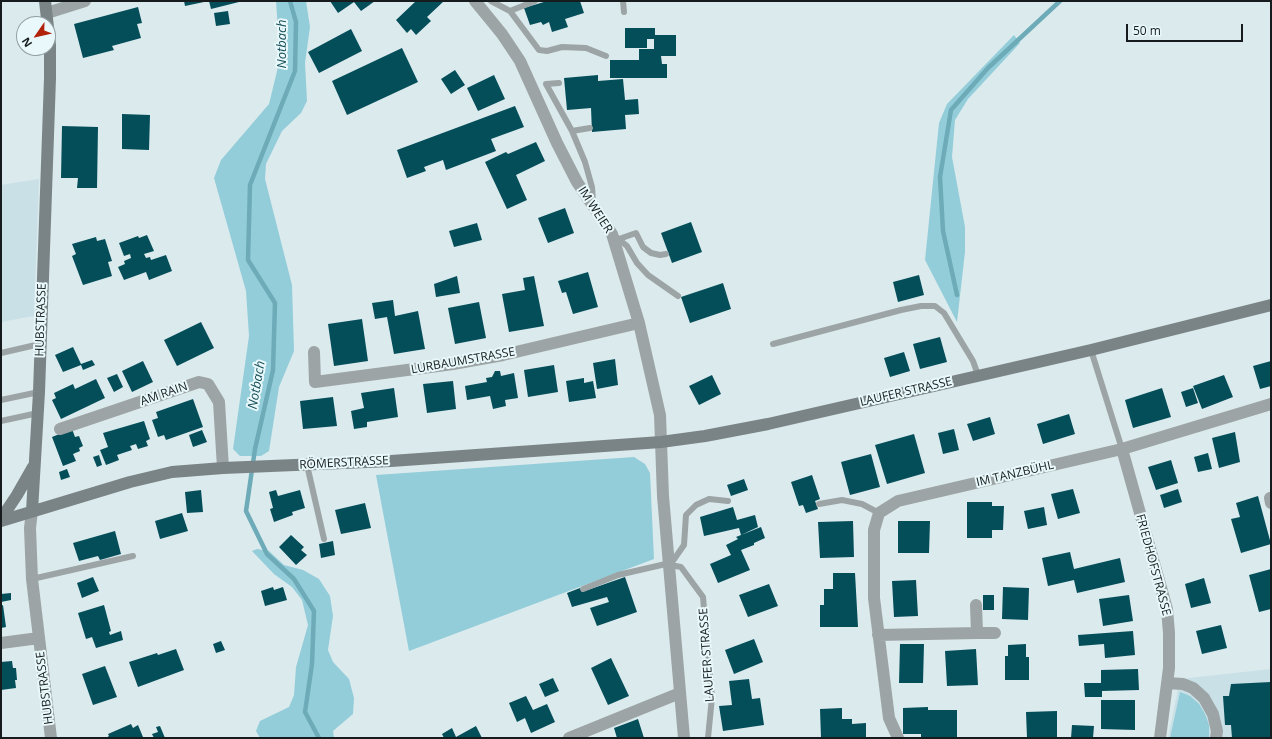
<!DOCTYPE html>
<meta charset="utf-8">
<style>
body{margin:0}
#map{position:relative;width:1272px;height:739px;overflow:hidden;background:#dbeaed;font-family:"Open Sans",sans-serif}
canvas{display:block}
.frame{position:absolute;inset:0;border:2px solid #161c1d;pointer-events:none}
.north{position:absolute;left:16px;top:16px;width:40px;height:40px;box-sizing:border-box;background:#e8f8fb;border:1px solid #94a0a2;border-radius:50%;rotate:236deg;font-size:11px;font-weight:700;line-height:16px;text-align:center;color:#161c1d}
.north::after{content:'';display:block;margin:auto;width:14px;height:18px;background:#b1240b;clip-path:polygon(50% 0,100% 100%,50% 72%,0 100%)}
.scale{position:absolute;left:1126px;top:24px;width:117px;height:18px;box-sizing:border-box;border:2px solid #161c1d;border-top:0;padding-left:5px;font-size:12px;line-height:14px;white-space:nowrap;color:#161c1d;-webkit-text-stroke:3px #e8f8fb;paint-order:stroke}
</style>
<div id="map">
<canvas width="1272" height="739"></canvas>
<div class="frame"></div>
<div class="north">N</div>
<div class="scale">50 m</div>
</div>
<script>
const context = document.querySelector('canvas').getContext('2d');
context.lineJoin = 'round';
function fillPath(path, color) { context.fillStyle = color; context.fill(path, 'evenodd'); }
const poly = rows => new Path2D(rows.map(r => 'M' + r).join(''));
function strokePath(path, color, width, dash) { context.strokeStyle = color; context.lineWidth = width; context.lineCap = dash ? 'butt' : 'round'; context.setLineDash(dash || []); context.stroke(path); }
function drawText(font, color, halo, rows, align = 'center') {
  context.font = font + ' "Open Sans",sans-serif'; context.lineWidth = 4; context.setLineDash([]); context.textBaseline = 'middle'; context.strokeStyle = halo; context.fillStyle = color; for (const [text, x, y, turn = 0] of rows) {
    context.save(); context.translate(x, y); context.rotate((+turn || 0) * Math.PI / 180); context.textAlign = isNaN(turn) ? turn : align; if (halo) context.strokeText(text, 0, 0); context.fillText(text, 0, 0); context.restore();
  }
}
fillPath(poly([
 [39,179,34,316,1,322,1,185],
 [1271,669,1271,738,1168,738,1180,679]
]), '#c8e0e6');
fillPath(poly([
 [276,1,306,1,310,27,305,63,307,101,301,113,282,131,266,164,265,179,292,285,294,351,279,387,269,451,261,456,240,456,233,449,249,336,246,291,214,178,221,160,269,104,280,59],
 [1014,35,1020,43,968,99,955,120,952,157,965,227,965,252,957,322,925,260,939,123,947,104],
 [634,457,645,464,650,473,654,559,409,651,376,475],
 [257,549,269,551,284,565,303,570,319,579,330,596,333,616,328,650,333,662,349,679,354,698,353,714,333,731,334,738,260,738,256,731,260,721,289,707,294,695,296,667,308,625,302,600,292,587,274,574,252,551],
 [1180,692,1190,696,1199,704,1205,714,1209,725,1209,738,1170,738]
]), '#93cdd9');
strokePath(poly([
 [290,1,296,22,295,71,250,185,248,260,275,303,273,370,255,449,246,511,267,554,294,579,314,611,312,664,305,712,319,738],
 [957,295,943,231,940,177,951,110,988,68,1060,1]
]), '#6dabb8', 4.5);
fillPath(poly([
 [184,1,204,1,204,2,185,6],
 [209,1,239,1,239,2,211,9],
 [330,1,375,1,361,11,354,2,338,13],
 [416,1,444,1,427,17,431,21,416,35,411,29,407,33,396,20],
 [547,1,580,1,584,13,565,19,568,27,552,32,549,22,543,25,541,22,530,25,524,8],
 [138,7,142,23,137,24,141,38,112,46,114,50,83,58,74,24],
 [228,11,230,24,216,26,214,13],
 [625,28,655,28,655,35,676,35,676,56,661,56,662,64,667,64,667,78,610,78,610,60,639,60,639,49,654,49,654,39,647,39,647,48,625,48],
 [351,29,362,51,319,73,308,52],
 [402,48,418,82,347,115,332,81],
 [455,70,465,85,451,94,441,79],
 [494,75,505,99,478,111,467,88],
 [598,75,598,81,623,79,625,100,638,99,639,114,625,115,626,129,592,132,591,108,567,110,564,78],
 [515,106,524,127,491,139,496,151,446,170,443,160,424,167,426,171,407,178,397,150],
 [122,114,150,115,149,150,122,149],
 [62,126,98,127,97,188,77,188,78,178,61,178],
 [536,142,545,161,516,175,527,200,507,209,485,162,506,152,508,154],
 [565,208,574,233,548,243,538,218],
 [691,222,702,252,672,263,661,233],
 [477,223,482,240,454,247,449,231],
 [147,235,154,251,144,254,146,258,150,257,151,260,166,255,172,271,149,280,146,272,124,280,118,267,125,264,124,261,131,258,130,254,124,256,119,243,138,236,139,238],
 [96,237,97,241,105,239,112,261,108,262,112,276,83,285,72,256,76,254,72,244],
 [588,272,598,307,573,314,566,292,562,293,558,281],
 [919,275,924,295,898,302,893,282],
 [457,276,460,293,436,297,434,284],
 [534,276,544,326,509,332,502,294,525,290,523,278],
 [723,283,731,309,690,323,681,297],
 [393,300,395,316,418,311,425,349,394,354,387,317,375,319,372,303],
 [479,302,486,338,455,344,448,308],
 [362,319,368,361,334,366,328,324],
 [201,322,214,348,177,366,164,340],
 [940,337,947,362,920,369,913,344],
 [73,347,81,364,92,360,95,365,83,370,81,365,63,372,55,355],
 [904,352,910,371,890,377,884,358],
 [615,359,618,385,597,389,593,363],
 [143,361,153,382,132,392,122,371],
 [1271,361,1271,386,1260,389,1253,366],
 [554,365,558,392,528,397,524,370],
 [495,371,500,371,501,376,514,373,518,398,505,400,506,406,493,409,490,396,467,400,465,386,487,382,486,378,492,377],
 [117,374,123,387,114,392,107,378],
 [712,375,721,394,699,405,689,386],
 [1224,375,1233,397,1202,409,1193,386],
 [584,378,584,383,593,381,596,398,569,402,566,381],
 [96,379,105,398,61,419,52,400,56,398,54,393,73,384,75,389],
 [453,381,456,409,427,413,423,384],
 [394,388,398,417,367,422,367,427,354,429,351,411,364,408,361,393],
 [1162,388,1171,417,1133,428,1125,400],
 [1193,388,1198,403,1186,407,1181,392],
 [333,397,337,426,303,429,300,401],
 [193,399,203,427,166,440,164,435,158,437,152,420,158,418,156,412],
 [1069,414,1075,434,1043,444,1037,424],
 [990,417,995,434,973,441,967,424],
 [144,421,150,439,146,441,148,446,138,449,136,444,130,446,132,450,117,455,119,460,106,465,100,450,108,447,103,433],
 [72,429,75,437,79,436,83,446,79,448,80,451,73,454,76,461,63,466,52,437],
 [954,429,959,450,943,454,938,433],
 [202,430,207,442,193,447,189,435],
 [1235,432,1240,462,1219,468,1212,438],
 [914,434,925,473,887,484,875,445],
 [1208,453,1212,469,1198,472,1194,457],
 [871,454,880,487,850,495,841,462],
 [99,455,102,465,97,467,93,457],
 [1171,460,1178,483,1156,490,1148,467],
 [67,469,70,477,61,480,59,472],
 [812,475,820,499,815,501,818,509,806,513,803,505,799,506,791,482],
 [744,479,748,490,731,496,727,485],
 [1073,489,1080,513,1058,519,1051,494],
 [1178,489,1182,502,1164,508,1160,495],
 [201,490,203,512,187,513,185,492],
 [276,490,278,496,300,490,305,508,292,512,293,515,274,522,270,509,273,508,269,492],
 [1258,496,1271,544,1241,553,1231,519,1240,517,1236,503],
 [967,502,992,502,992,506,1004,506,1003,530,992,530,992,538,967,538],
 [365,503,371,528,341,534,335,510],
 [733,507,737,520,755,515,758,527,741,535,739,528,704,536,700,517],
 [1044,507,1047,525,1028,529,1024,511],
 [182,513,188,531,160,539,155,521],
 [853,521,854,557,820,558,818,522],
 [898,521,930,521,929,553,898,553],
 [761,527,765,538,754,543,754,545,741,550,750,570,718,583,710,564,731,555,726,545,738,539,736,537],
 [115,531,121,554,100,560,98,556,79,561,73,543],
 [291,535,304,547,301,550,307,555,296,565,279,547],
 [333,541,335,555,321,558,319,544],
 [1070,552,1074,569,1120,558,1125,582,1077,593,1074,580,1048,586,1042,558],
 [1271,569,1271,609,1259,612,1249,575],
 [833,573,855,573,858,627,820,627,820,605,824,605,824,589,833,589],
 [93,577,99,591,82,598,77,583],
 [625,577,637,612,597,626,590,608,609,602,607,597,572,607,567,593,580,588,582,592],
 [1204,578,1211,603,1191,608,1185,584],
 [916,580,918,616,894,617,892,581],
 [769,584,778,606,748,617,739,595],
 [273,587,274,590,283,587,287,600,265,606,261,591],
 [1003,587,1029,588,1028,620,1002,619],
 [11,593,11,600,1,602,1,594],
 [983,595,994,595,994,610,983,610],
 [1129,595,1133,621,1103,626,1099,599],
 [3,605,6,627,1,628,1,606],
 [104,605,111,631,109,632,110,635,121,631,123,640,96,648,92,637,86,639,78,613],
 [1221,625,1227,648,1202,654,1196,631],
 [1133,631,1135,655,1105,658,1104,644,1079,646,1078,635],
 [754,639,763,662,734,674,725,650],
 [221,641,225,650,216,653,213,644],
 [900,644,924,644,923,683,899,683],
 [1026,644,1026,657,1029,657,1029,680,1005,680,1005,656,1008,656,1008,645],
 [176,649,184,670,138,687,129,662,157,653,158,655],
 [976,649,978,685,947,686,945,651],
 [611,658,629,696,608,705,591,668],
 [12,661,13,668,16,668,17,680,15,680,16,688,1,690,1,662],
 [105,666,117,697,93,705,82,674],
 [1138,669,1139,690,1102,691,1102,697,1085,697,1084,683,1101,683,1101,670],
 [553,678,559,691,545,697,539,684],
 [749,679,752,699,760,698,764,725,723,731,719,706,732,705,729,681],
 [1271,682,1271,738,1232,738,1231,725,1225,725,1223,696,1229,696,1231,684],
 [526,696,533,710,547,704,555,722,531,733,525,718,517,722,509,703],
 [1101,700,1135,700,1135,730,1101,729],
 [928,707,928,710,957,710,957,738,921,738,921,734,903,734,903,708],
 [842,708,842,719,852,719,852,724,866,723,866,738,821,738,820,709],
 [1057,711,1057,738,1027,738,1026,712],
 [638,719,644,738,617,738,614,728],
 [131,724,133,728,138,725,143,737,106,738,109,736,108,734],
 [1072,725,1094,726,1093,738,1071,738],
 [160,726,165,738,154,738,152,734,158,732,156,727],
 [476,726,482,738,444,738,442,734,452,728,456,737]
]), '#044e5a');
strokePath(poly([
 [491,1,510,11,539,50,547,51,562,47,586,48,606,56],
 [623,1,624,12],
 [510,11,535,1],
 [559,83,546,84,572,131,585,162,592,187,593,201],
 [572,131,590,128],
 [615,236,627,246,637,263,648,275,678,296],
 [619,239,636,233,643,247,651,253,660,255,666,254],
 [773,344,901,310,921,306,935,306,944,313,973,361,978,375],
 [1091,350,1122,449],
 [1,353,40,344],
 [1,400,39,392],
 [1,421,38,413],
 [307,465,324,539],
 [819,504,842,500,862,504,879,513],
 [32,579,133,556],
 [583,589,618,575,670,563],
 [708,738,712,697,703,597,681,567,670,565,684,545,686,515,696,505,709,499,728,501]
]), '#9da4a5', 6);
strokePath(poly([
 [475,1,502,34,520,61,557,143,577,182,612,234,639,323,660,415,663,496,684,738],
 [47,13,85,1],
 [314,352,315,382,453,364,503,355,639,323],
 [60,429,199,382,208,384,219,402,223,468],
 [1122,449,1167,609,1169,633,1169,668,1160,738],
 [1270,498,1271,503],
 [32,511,30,528,32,579,51,738],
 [977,633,995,633],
 [878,635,977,633,976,605],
 [1,643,39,638],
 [1167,683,1183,684,1193,688,1204,698,1213,714,1217,731,1216,738],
 [569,738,680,693],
 [898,738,889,718,874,598,874,530,879,513,898,501,1122,449,1271,404]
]), '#9da4a5', 12);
strokePath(poly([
 [32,511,39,392,50,78,50,45,45,1],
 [1,519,17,495,33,467],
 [1,521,130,482,172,472,223,468,391,461,661,442,705,436,768,424,1091,350,1271,305]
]), '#7a8486', 12);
drawText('12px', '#161c1d', '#e8f8fb', [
 ["IM WEIER",595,210,57],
 ["HUBSTRASSE",41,320,-88],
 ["LURBAUMSTRASSE",463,361,-10],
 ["LAUFER STRASSE",906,392,-13],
 ["AM RAIN",164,394,-19],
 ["RÖMERSTRASSE",344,463,-3],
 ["IM TANZBÜHL",1015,474,-13],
 ["FRIEDHOFSTRASSE",1153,565,75],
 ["LAUFER STRASSE",707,655,-94],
 ["HUBSTRASSE",45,688,-97]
]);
drawText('italic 13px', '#164d57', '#e8f8fb', [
 ["Notbach",282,44,-90],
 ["Notbach",257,385,-80]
]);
</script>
